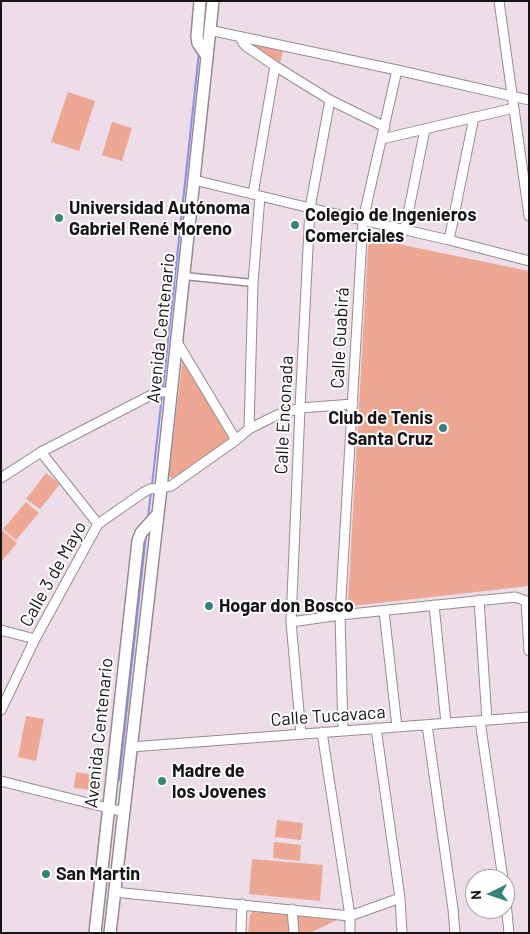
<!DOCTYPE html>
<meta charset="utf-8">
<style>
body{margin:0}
#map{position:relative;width:530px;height:934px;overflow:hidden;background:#eddde8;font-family:Barlow,sans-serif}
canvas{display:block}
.frame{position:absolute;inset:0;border:2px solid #181316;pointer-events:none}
.north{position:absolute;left:465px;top:869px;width:50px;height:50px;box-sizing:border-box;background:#fff;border:1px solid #a3a1a2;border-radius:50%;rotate:266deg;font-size:14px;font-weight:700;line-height:20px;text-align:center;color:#181316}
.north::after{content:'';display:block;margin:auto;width:18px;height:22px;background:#39817b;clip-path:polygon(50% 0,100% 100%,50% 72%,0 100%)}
</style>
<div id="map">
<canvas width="530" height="934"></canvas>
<div class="frame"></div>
<div class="north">N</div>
</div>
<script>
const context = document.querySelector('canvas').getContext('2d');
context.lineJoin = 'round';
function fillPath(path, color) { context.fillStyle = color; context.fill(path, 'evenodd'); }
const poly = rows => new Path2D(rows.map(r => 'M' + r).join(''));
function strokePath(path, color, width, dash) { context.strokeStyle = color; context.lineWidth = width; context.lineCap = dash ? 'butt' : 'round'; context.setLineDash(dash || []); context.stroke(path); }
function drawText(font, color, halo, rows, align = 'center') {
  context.font = font + ' Barlow,sans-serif'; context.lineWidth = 4; context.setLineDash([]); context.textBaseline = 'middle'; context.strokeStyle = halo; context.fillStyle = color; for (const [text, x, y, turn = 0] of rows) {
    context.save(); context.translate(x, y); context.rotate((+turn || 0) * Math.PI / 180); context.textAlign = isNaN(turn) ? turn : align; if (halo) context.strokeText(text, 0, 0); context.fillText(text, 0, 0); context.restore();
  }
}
fillPath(poly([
 [254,44,283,51,280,63,252,47,252,45],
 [68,92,95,101,79,151,51,142],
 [112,122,132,128,122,161,102,155],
 [374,239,529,271,529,586,352,606,348,600,368,246],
 [183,357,229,437,226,441,176,477,171,478,169,474],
 [46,473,60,484,40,509,26,499],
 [26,502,39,513,16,540,3,529],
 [2,530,17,543,1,562,1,531],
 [26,716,44,719,36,761,18,757],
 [76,772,102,776,100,791,74,788],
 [277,820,303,823,301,840,275,837],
 [274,842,301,845,300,861,273,858],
 [252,859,323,865,320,901,249,894],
 [254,910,287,914,290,919,291,933,248,933,250,915],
 [297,915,343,920,341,921,339,919,310,933,296,933,296,917]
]), '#eda894');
strokePath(poly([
 [163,388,199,52],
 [152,485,162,395],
 [148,517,151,492],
 [119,780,146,535]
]), '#8890e7', 2);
const pedestrian = poly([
 [184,276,253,283]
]);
const minor = poly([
 [499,1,529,216],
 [209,30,397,70,529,100],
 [240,37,243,43,247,47,275,66,330,100,385,127],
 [382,139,514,108],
 [194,180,310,208,449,240,529,261],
 [253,194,275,66],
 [405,229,425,129],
 [449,240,474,117],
 [177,342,236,440],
 [249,429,253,283,260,196],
 [41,452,98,524],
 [1,478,41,452,157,392,171,392],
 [479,600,487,720],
 [526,601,529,651],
 [434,605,446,723],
 [384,611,397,727],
 [291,622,340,615,515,597,529,602],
 [1,630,35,639],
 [1,710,35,639,98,524,144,492,150,489,161,488,171,486,236,440,249,429,277,415,300,408,353,404],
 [480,721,503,879],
 [427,725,453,909,455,933],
 [376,728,400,898,402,933],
 [343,731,340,615,363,220,397,70],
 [322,732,350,916,350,933],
 [301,734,291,622,300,408,310,208,330,100],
 [131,747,529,717],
 [1,781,124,812],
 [114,892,350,916,400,898],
 [505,892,509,933],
 [292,909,294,933],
 [241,933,242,904]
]);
const tertiary = poly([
 [200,1,197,37,198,43,206,55],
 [95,933,138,541,141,533,158,514],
 [110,933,161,488,213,1]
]);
strokePath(pedestrian, '#988a94', 9);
strokePath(minor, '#988a94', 11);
strokePath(tertiary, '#988a94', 14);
strokePath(pedestrian, '#fff', 6);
strokePath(minor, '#fff', 9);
strokePath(tertiary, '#fff', 11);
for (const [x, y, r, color] of [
 [59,218,5,"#39817b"],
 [295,225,5,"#39817b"],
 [443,428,5,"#39817b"],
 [209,606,5,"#39817b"],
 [162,781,5,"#39817b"],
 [46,874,5,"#39817b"]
]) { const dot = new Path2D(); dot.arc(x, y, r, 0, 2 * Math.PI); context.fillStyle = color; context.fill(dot); strokePath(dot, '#fff', 2); }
drawText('bold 18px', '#181316', '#fff', [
 ["Universidad Autónoma",69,208],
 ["Gabriel René Moreno",69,229],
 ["Colegio de Ingenieros",305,215],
 ["Comerciales",305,236],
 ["Club de Tenis",433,418,"right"],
 ["Santa Cruz",433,439,"right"],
 ["Hogar don Bosco",219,606],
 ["Madre de",172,771],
 ["los Jovenes",172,792],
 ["San Martin",56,874]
], 'left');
drawText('18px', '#181316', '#fff', [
 ["Avenida Centenario",161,328,-84],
 ["Calle Guabirá",340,338,-87],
 ["Calle Enconada",284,415,-87],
 ["Calle 3 de Mayo",53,574,-61],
 ["Calle Tucavaca",328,716,-4],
 ["Avenida Centenario",99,733,-84]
]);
</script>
